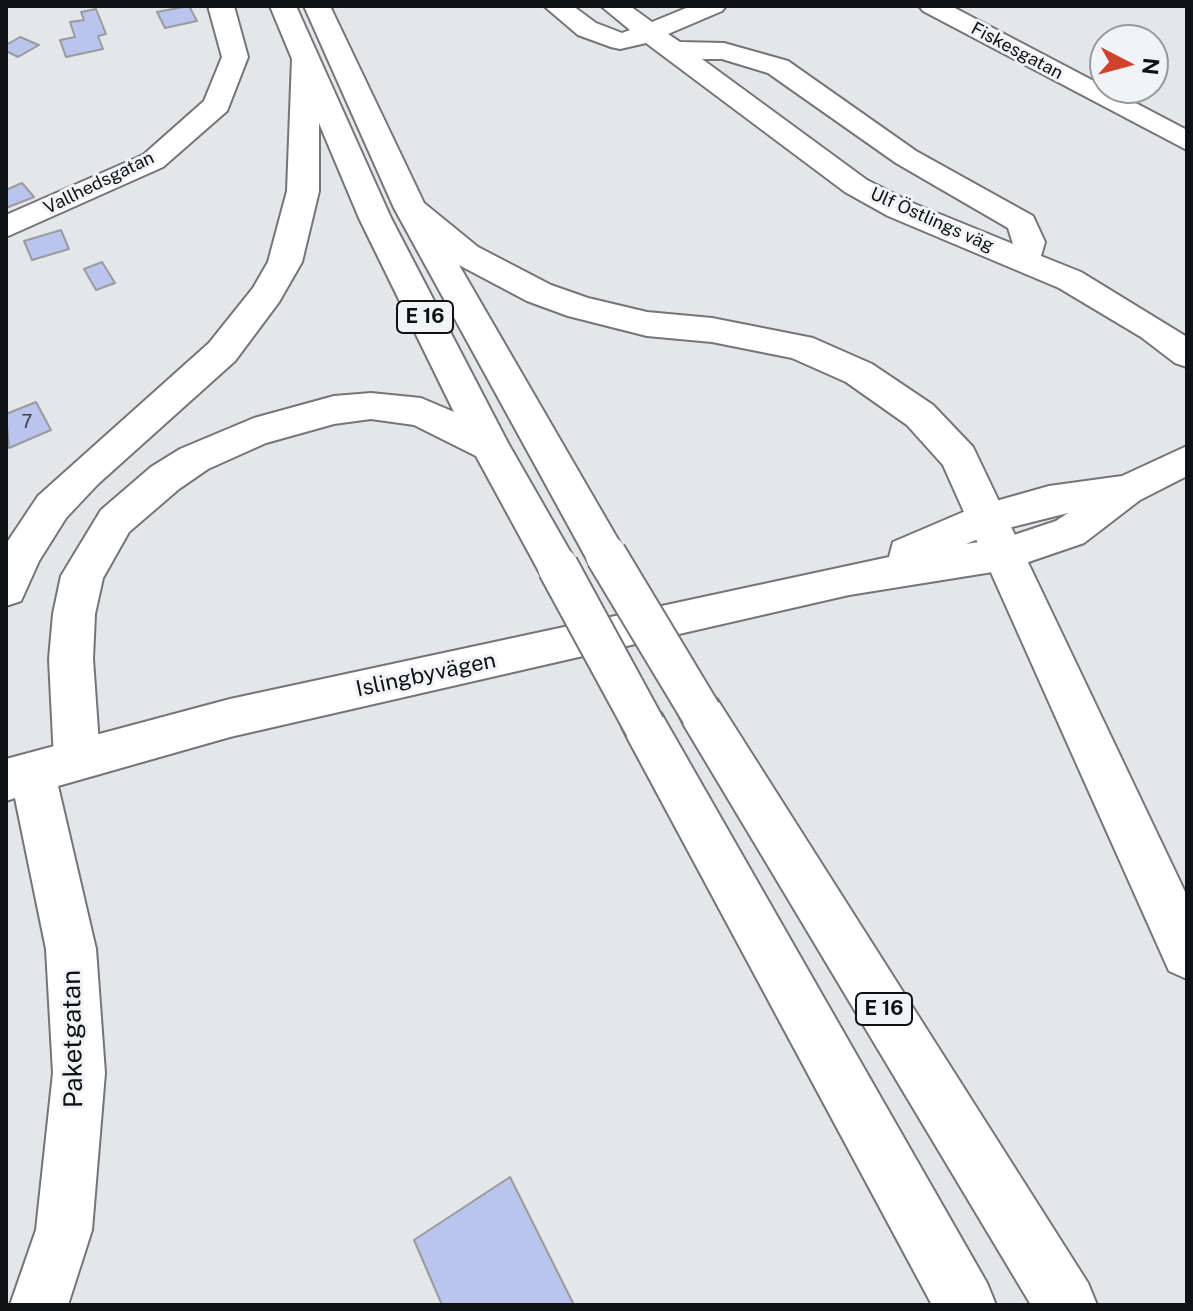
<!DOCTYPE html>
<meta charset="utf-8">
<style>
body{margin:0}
#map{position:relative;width:1193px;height:1311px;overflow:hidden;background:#e5e6e9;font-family:"Public Sans",sans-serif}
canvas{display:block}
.frame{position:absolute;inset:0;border:8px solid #101112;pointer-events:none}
.north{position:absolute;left:1089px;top:24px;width:80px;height:80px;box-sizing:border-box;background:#f2f3f6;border:2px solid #98999b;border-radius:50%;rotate:96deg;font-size:22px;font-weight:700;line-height:32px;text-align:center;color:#101112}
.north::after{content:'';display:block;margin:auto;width:28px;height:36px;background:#cf432c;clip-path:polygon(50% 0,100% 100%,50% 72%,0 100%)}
</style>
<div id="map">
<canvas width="1193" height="1311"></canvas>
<div class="frame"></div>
<div class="north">N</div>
</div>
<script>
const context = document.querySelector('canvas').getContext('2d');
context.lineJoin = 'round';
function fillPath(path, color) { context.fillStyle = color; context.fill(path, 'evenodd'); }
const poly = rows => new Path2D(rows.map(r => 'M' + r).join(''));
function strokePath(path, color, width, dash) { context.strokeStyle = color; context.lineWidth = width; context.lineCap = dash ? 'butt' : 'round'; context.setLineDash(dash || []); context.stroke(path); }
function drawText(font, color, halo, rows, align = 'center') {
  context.font = font + ' "Public Sans",sans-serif'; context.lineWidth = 6; context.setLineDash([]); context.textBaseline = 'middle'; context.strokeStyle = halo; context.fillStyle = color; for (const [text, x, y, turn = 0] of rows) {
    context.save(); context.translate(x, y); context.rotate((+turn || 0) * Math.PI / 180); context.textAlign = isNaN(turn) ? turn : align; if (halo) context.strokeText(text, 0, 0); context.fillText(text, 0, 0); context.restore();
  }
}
const building = poly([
 [189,6,197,21,165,28,157,12,189,6],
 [96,9,106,34,98,36,103,49,66,57,60,40,75,37,70,22,84,20,81,12,96,9],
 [20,37,39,45,18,57,6,51,6,45,20,37],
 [22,183,34,197,6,208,6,190,22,183],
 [61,230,69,249,32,260,24,241,61,230],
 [102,262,115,283,96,290,84,269,102,262],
 [36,402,51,430,9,448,6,414,36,402],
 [510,1177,574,1305,442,1305,414,1240,510,1177]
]);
fillPath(building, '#bac4ec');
strokePath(building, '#9a9b9e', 2);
const minor = poly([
 [208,6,234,6,248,57,227,111,163,167,6,237,6,215,143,155,204,101,222,57,208,6],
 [544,6,573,6,596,23,622,33,630,30,601,6,630,6,652,22,691,6,726,6,722,11,668,34,680,42,724,43,788,61,916,151,1033,216,1045,242,1041,256,1081,272,1187,337,1187,367,1175,363,1141,337,1059,288,888,216,845,192,646,43,620,49,611,47,578,35,544,6],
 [702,59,722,59,768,73,896,163,1008,228,1013,244,910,202,867,180,702,59],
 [919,6,951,6,1187,130,1187,150,923,11,919,6],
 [1187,446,1187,476,1140,500,1084,543,1005,570,849,595,230,737,58,786,96,949,105,1073,92,1230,68,1305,10,1305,36,1230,53,1073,46,949,15,798,6,801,6,759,230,699,889,557,893,542,975,507,1049,486,1122,476,1187,446],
 [1068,513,1056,521,1005,538,966,544,1000,530,1068,513]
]);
const highway = poly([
 [270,6,296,6,391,218,508,443,579,567,573,579,558,584,543,579,476,456,414,425,371,419,334,424,266,443,208,469,179,489,129,532,103,578,95,614,93,659,100,759,94,774,77,780,60,774,54,759,49,659,53,614,61,576,101,510,151,467,180,449,254,418,334,396,371,393,421,398,454,412,359,218,319,123,319,191,302,262,279,302,235,361,98,484,66,518,39,561,21,601,6,606,6,544,38,496,209,343,253,288,268,262,287,191,292,59,270,6],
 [304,6,330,6,424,203,478,247,551,285,588,298,647,312,712,318,813,338,872,364,933,405,973,447,1187,896,1187,979,1169,971,943,465,907,425,846,382,792,358,712,342,647,336,568,316,527,301,459,265,627,555,621,567,606,571,591,567,394,208,304,6],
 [701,693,717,699,1088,1283,1097,1305,1031,1305,685,727,678,713,685,699,701,693],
 [645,707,661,713,987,1283,996,1305,932,1305,629,741,622,727,629,713,645,707]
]);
strokePath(minor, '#747577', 4);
strokePath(highway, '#747577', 4);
fillPath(minor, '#fff');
fillPath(highway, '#fff');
const highwayBridge = poly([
 [606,555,701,713],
 [558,567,645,727]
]);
strokePath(highwayBridge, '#747577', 44, []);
strokePath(highwayBridge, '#fff', 40);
drawText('18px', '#101112', '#f2f3f6', [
 ["Fiskesgatan",1017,51,28],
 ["Vallhedsgatan",99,183,-26],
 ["Ulf Östlings väg",932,220,24]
]);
drawText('18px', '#3a3e48', null, [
 ["7",27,422]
]);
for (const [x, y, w] of [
 [425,317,56],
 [884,1009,56]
]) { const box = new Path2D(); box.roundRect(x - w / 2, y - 16, w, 32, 6); context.fillStyle = '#f2f3f6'; context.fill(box); strokePath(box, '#101112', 2); }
drawText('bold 20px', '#101112', null, [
 ["E 16",425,317],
 ["E 16",884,1009]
]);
drawText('22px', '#101112', '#f2f3f6', [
 ["Islingbyvägen",426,675,-12]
]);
drawText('26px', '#101112', '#f2f3f6', [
 ["Paketgatan",73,1039,-91]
]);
</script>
